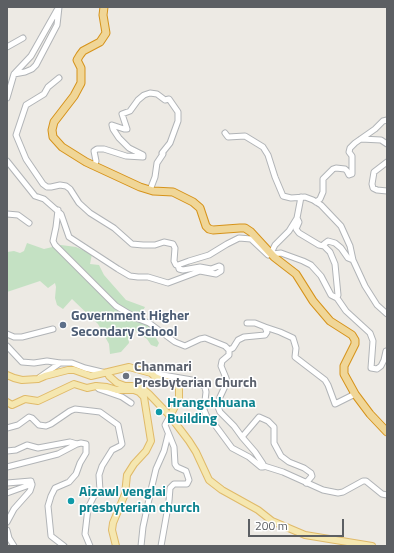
<!DOCTYPE html>
<style>
body{margin:0}
#map{position:relative;width:394px;height:553px;overflow:hidden;background:#edeae4;font-family:"Titillium Web",sans-serif}
canvas{display:block}
.frame{position:absolute;inset:0;border:8px solid #5c5f63;pointer-events:none}
.scale{position:absolute;left:248px;top:519px;width:96px;height:18px;box-sizing:border-box;border:2px solid #5c5f63;border-top:0;padding-left:5px;font-size:12px;line-height:14px;white-space:nowrap;color:#5c5f63;-webkit-text-stroke:3px #fff;paint-order:stroke}
</style>
<div id="map">
<canvas width="394" height="553"></canvas>
<div class="frame"></div>
<div class="scale">200 m</div>
</div>
<script>
const context = document.querySelector('canvas').getContext('2d');
context.lineJoin = 'round';
function fillPath(path, color) { context.fillStyle = color; context.fill(path, 'evenodd'); }
const poly = rows => new Path2D(rows.map(r => 'M' + r).join(''));
function strokePath(path, color, width, dash) { context.strokeStyle = color; context.lineWidth = width; context.lineCap = dash ? 'butt' : 'round'; context.setLineDash(dash || []); context.stroke(path); }
function drawText(font, color, halo, rows, align = 'center') {
  context.font = font + ' "Titillium Web",sans-serif'; context.lineWidth = 3; context.setLineDash([]); context.textBaseline = 'middle'; context.strokeStyle = halo; context.fillStyle = color; for (const [text, x, y, turn = 0] of rows) {
    context.save(); context.translate(x, y); context.rotate((+turn || 0) * Math.PI / 180); context.textAlign = isNaN(turn) ? turn : align; if (halo) context.strokeText(text, 0, 0); context.fillText(text, 0, 0); context.restore();
  }
}
fillPath(poly([
 [27,243,44,249,61,245,76,247,92,254,90,264,99,265,104,275,126,300,145,307,140,316,149,326,159,343,157,347,151,345,147,339,133,329,128,335,129,343,121,352,110,354,109,344,98,324,72,299,63,309,57,305,55,298,56,287,55,283,48,288,40,281,7,292,7,252,14,251,20,253,24,251]
]), '#c4e1c3');
const minor = poly([
 [7,47,23,38],
 [15,73,31,56,57,10],
 [59,78,48,87,44,94,26,105,16,135,26,159,43,184,47,187,51,187,60,185,66,186,70,189,79,203,90,213,114,228,132,244,143,245,155,245,164,242,173,244,175,248,174,261,176,265,178,265],
 [7,98,14,74,25,72,32,69,36,65,57,25,59,7],
 [225,133,228,137,245,136,263,147,268,155,275,177,283,196,291,198,305,197,313,200,321,205,341,226,350,246,353,260],
 [361,139,381,140,387,144],
 [7,161,35,196,44,199,61,214,69,237,118,269,130,276,138,277,148,277,168,283,200,271,216,274,221,271,221,267,219,266,211,269,200,267,183,270,179,269,178,265,189,261,209,255,227,244,239,238,251,239,268,255],
 [387,162,374,172,372,184,373,188,377,190,387,191],
 [91,165,95,164,96,161,94,151,97,149,104,149,126,156,143,157,143,155,129,148,119,138,113,129,112,125,124,129,127,129,122,114,130,111,138,100,144,95,150,93,157,94,165,100,169,99,178,112,178,121,170,143,162,153,163,154,157,163,155,177,150,190],
 [301,197,297,218,299,222,296,229,299,233,319,245,324,246],
 [316,202,320,199,323,192,323,179,333,169,336,168,345,169,347,171,349,175,352,174,352,156,349,152,350,148,355,143,375,129,383,121,387,120],
 [58,210,56,227,53,241,55,245,116,306,136,318,149,323,175,342,185,346,200,339,205,338,225,346,229,350,229,355,222,361,221,366,226,378,227,382,220,397,218,407,220,412,234,426,242,437,255,452,263,464,263,467,261,467,249,457,232,448,215,425,207,417,204,410,206,392,205,387,199,383,192,380,151,373],
 [7,214,18,215,29,223],
 [271,253,275,245,289,231,297,218],
 [272,254,281,253,303,261,311,265,321,276,331,295,337,298,338,295,335,264,330,252,324,246,324,244,328,241,335,243,341,248,348,258,353,260,365,286,377,305,387,314],
 [337,298,346,311,370,333,373,341,371,368,377,369,381,366,384,360,386,351],
 [247,323,255,323,265,327],
 [7,334,14,337,22,337,53,329],
 [7,346,22,362,34,363,47,361,60,363,72,363,85,368,106,373],
 [229,350,233,348,238,340,244,337,265,335,267,332,265,327,280,332,293,338,296,348,295,357,325,380,328,385,335,404,355,394],
 [40,377,60,363],
 [96,386,99,389,122,397,131,403],
 [7,428,18,425,29,417,32,418,39,425,46,426,51,424,70,411,75,409,100,412,118,425,122,444,120,446,112,450,102,466,99,475,100,491,94,496,88,508,85,534,90,546],
 [242,437,259,417,268,421,274,427,274,443,281,456,289,462,304,468,311,473,312,476,306,483],
 [7,451,16,450,27,445,38,448,70,442,77,444],
 [264,466,283,472,323,490,338,493,343,492,363,481,366,481,382,494,387,495],
 [7,467,58,454,77,444,81,443,86,444,86,453,80,463,76,474,69,482,55,488,51,496,48,506,51,536,64,546],
 [7,483,31,481,32,485,30,491,14,509,7,522],
 [7,493,32,484],
 [7,530,9,538,14,546],
 [141,546,143,527,151,490,156,469,164,451,168,435],
 [161,546,169,501,170,488,174,484,187,484,189,480,186,471,177,467,175,464,174,447,165,425,170,416]
]);
const major = poly([
 [108,372,129,367,151,373,155,377,179,387,179,399,170,416],
 [7,375,14,378,22,380,38,379,45,376,68,370,74,370,91,376,108,372,109,376,117,383,125,386,132,386,143,389,149,394,170,416,189,441,196,452,209,480,222,490,258,510,272,521,305,535,372,546],
 [7,402,12,405,25,399,38,401,74,384,87,388,96,386,107,387,117,390,134,390,139,392,144,397,151,441,146,451,134,464,127,475,125,494,113,523,112,530,116,546]
]);
const highway = poly([
 [104,7,103,15,106,33,100,42,83,51,80,55,77,60,81,68,81,83,74,96,54,122,52,130,53,137,62,147,86,162,140,187,153,191,173,192,193,202,200,208,206,226,209,229,213,230,240,228,245,228,251,232,274,257,296,274,313,301,330,321,352,335,355,340,355,344,344,366,344,374,355,394,370,414,387,432]
]);
strokePath(minor, '#b1b4b7', 7);
strokePath(major, '#e0ba69', 8);
strokePath(highway, '#d6931b', 9);
strokePath(minor, '#fff', 5);
strokePath(major, '#f5e7b0', 6);
strokePath(highway, '#f0d697', 7);
for (const [x, y, r, color] of [
 [63,325,4,"#5c6f8a"],
 [126,376,4,"#6b7280"],
 [159,412,4,"#0f9aa8"],
 [71,501,4,"#0f9aa8"]
]) { const dot = new Path2D(); dot.arc(x, y, r, 0, 2 * Math.PI); context.fillStyle = color; context.fill(dot); strokePath(dot, '#fff', 1.5); }
drawText('bold 14px', '#4e5e75', '#fff', [
 ["Government Higher",71,317],
 ["Secondary School",71,333]
], 'left');
drawText('bold 14px', '#5b616d', '#fff', [
 ["Chanmari",134,368],
 ["Presbyterian Church",134,384]
], 'left');
drawText('bold 14px', '#0d838f', '#fff', [
 ["Hrangchhuana",167,404],
 ["Building",167,420],
 ["Aizawl venglai",79,493],
 ["presbyterian church",79,509]
], 'left');
</script>
